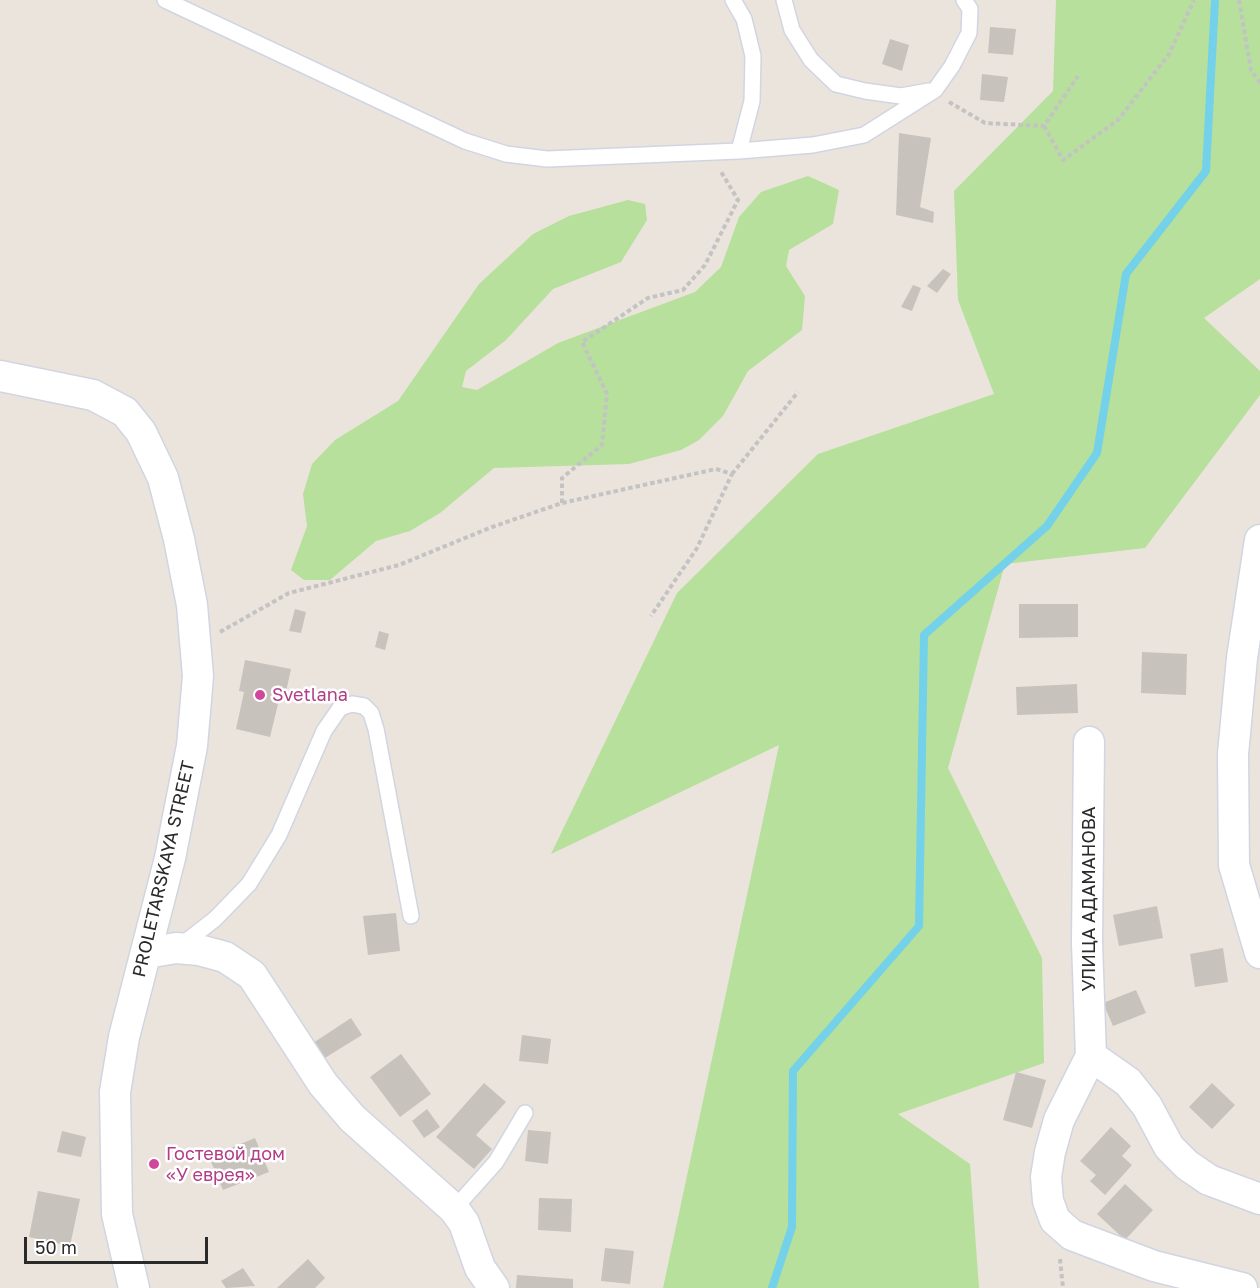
<!DOCTYPE html>
<meta charset="utf-8">
<style>
body{margin:0}
#map{position:relative;width:1260px;height:1288px;overflow:hidden;background:#ebe4dc;font-family:"Golos Text",sans-serif}
canvas{display:block}
.scale{position:absolute;left:24px;top:1237px;width:184px;height:27px;box-sizing:border-box;border:3px solid #2a2a2a;border-top:0;padding-left:8px;font-size:18px;line-height:21px;white-space:nowrap;color:#2a2a2a;-webkit-text-stroke:4px #fff;paint-order:stroke}
</style>
<div id="map">
<canvas width="1260" height="1288"></canvas>
<div class="scale">50 m</div>
</div>
<script>
const context = document.querySelector('canvas').getContext('2d');
context.lineJoin = 'round';
function fillPath(path, color) { context.fillStyle = color; context.fill(path, 'evenodd'); }
const poly = rows => new Path2D(rows.map(r => 'M' + r).join(''));
function strokePath(path, color, width, dash) { context.strokeStyle = color; context.lineWidth = width; context.lineCap = dash ? 'butt' : 'round'; context.setLineDash(dash || []); context.stroke(path); }
function drawText(font, color, halo, rows, align = 'center') {
  context.font = font + ' "Golos Text",sans-serif'; context.lineWidth = 5; context.setLineDash([]); context.textBaseline = 'middle'; context.strokeStyle = halo; context.fillStyle = color; for (const [text, x, y, turn = 0] of rows) {
    context.save(); context.translate(x, y); context.rotate((+turn || 0) * Math.PI / 180); context.textAlign = isNaN(turn) ? turn : align; if (halo) context.strokeText(text, 0, 0); context.fillText(text, 0, 0); context.restore();
  }
}
fillPath(poly([
 [1056,0,1260,0,1260,279,1204,318,1260,371,1260,395,1145,548,1005,564,948,768,1042,958,1044,1063,898,1114,970,1164,979,1288,663,1288,779,745,551,854,677,593,818,454,994,394,958,300,954,191,1053,91],
 [808,176,839,190,833,224,789,250,786,266,805,296,802,330,748,371,723,416,699,440,681,450,629,464,494,468,440,513,410,531,376,541,330,580,304,580,291,570,307,526,303,494,312,464,335,440,398,401,479,284,533,234,569,216,628,200,645,204,647,220,621,262,553,289,506,340,466,371,462,387,477,390,558,343,695,292,721,267,739,217,761,192]
]), '#b6e09b');
strokePath(poly([
 [772,1288,792,1227,793,1071,919,926,924,635,1047,526,1097,453,1126,274,1206,171,1215,0]
]), '#73d1e9', 8);
fillPath(poly([
 [990,27,1016,29,1013,55,988,53],
 [890,39,909,45,902,71,882,64],
 [982,74,1008,77,1004,102,980,100],
 [899,133,931,138,920,207,934,212,933,223,896,215],
 [943,269,951,274,937,293,927,286],
 [913,285,921,288,912,311,901,307],
 [1019,604,1078,604,1078,637,1019,638],
 [295,609,306,612,301,633,289,631],
 [379,631,389,634,385,650,375,647],
 [1142,652,1187,654,1186,695,1141,693],
 [245,660,291,669,284,701,279,700,270,737,236,729,244,692,239,691],
 [1077,684,1078,713,1017,715,1016,687],
 [1157,906,1163,938,1119,946,1113,915],
 [396,913,400,951,368,955,363,916],
 [1223,948,1228,982,1195,987,1190,954],
 [1136,990,1146,1013,1113,1026,1103,1003],
 [351,1018,362,1035,320,1061,310,1045],
 [522,1035,551,1039,548,1064,519,1061],
 [401,1054,431,1094,400,1117,370,1077],
 [1016,1072,1046,1080,1032,1128,1003,1120],
 [484,1083,506,1102,476,1135,492,1149,474,1169,436,1137],
 [1212,1083,1235,1105,1212,1129,1189,1107],
 [427,1109,440,1127,424,1138,412,1121],
 [1111,1127,1131,1146,1122,1156,1132,1165,1105,1195,1090,1181,1096,1175,1080,1161],
 [528,1130,551,1132,548,1164,525,1161],
 [62,1131,86,1137,81,1157,57,1152],
 [255,1138,269,1172,223,1190,209,1157],
 [1125,1184,1153,1210,1125,1240,1097,1214],
 [38,1191,80,1199,70,1246,29,1237],
 [539,1198,572,1199,571,1232,538,1230],
 [605,1248,634,1251,630,1284,601,1281],
 [308,1259,325,1278,315,1288,277,1288],
 [243,1268,255,1286,226,1288,221,1281],
 [517,1275,573,1279,573,1288,516,1288]
]), '#c7c2bb');
const service = poly([
 [165,0,465,141,506,154,547,159,739,151,813,145,864,135,935,90,952,66,969,33,970,9,964,0],
 [733,0,744,19,753,56,752,101,739,151],
 [784,0,792,30,811,60,836,84,865,91,901,96,929,91],
 [179,947,215,919,249,884,279,835,324,731,340,708,352,704,364,706,371,713,376,729,411,916],
 [454,1209,496,1162,525,1113]
]);
const minor = poly([
 [0,376,93,395,125,412,141,432,163,478,179,539,192,605,198,676,192,746,170,858,124,1037,115,1092,117,1214,134,1288],
 [1260,540,1242,658,1233,754,1234,865,1260,953],
 [1089,742,1087,943,1091,1056,1059,1120,1050,1152,1046,1177,1048,1201,1055,1220,1072,1235,1154,1266,1242,1288],
 [146,953,176,948,199,950,225,957,252,975,323,1084,352,1118,454,1209,464,1223,480,1268,494,1288],
 [1091,1056,1128,1082,1147,1106,1169,1147,1187,1165,1209,1180,1260,1199]
]);
strokePath(service, '#d1d5e2', 18);
strokePath(minor, '#d1d5e2', 33);
strokePath(poly([
 [1239,0,1251,70,1260,83],
 [949,102,985,123,1044,126,1078,76],
 [1044,126,1063,160,1118,120,1169,54,1194,0],
 [732,474,798,392],
 [562,503,562,478,602,445,607,394,582,342,648,298,683,290,705,265,738,200,720,170],
 [220,632,289,593,399,565,492,527,562,503,716,469,732,474,697,548,651,616],
 [1060,1259,1063,1288]
]), '#c3c3c3', 4, [4.5, 3]);
strokePath(service, '#fff', 15);
strokePath(minor, '#fff', 30);
for (const [x, y, r, color] of [
 [260,695,6,"#d1479c"],
 [154,1164,6,"#d1479c"]
]) { const dot = new Path2D(); dot.arc(x, y, r, 0, 2 * Math.PI); context.fillStyle = color; context.fill(dot); strokePath(dot, '#fff', 2); }
drawText('18px', '#b23c85', '#fff', [
 ["Svetlana",272,695],
 ["Гостевой дом",166,1154],
 ["«У еврея»",166,1175]
], 'left');
drawText('18px', '#2a2a2a', '#fff', [
 ["PROLETARSKAYA STREET",164,869,-77],
 ["УЛИЦА АДАМАНОВА",1089,899,-90]
]);
</script>
